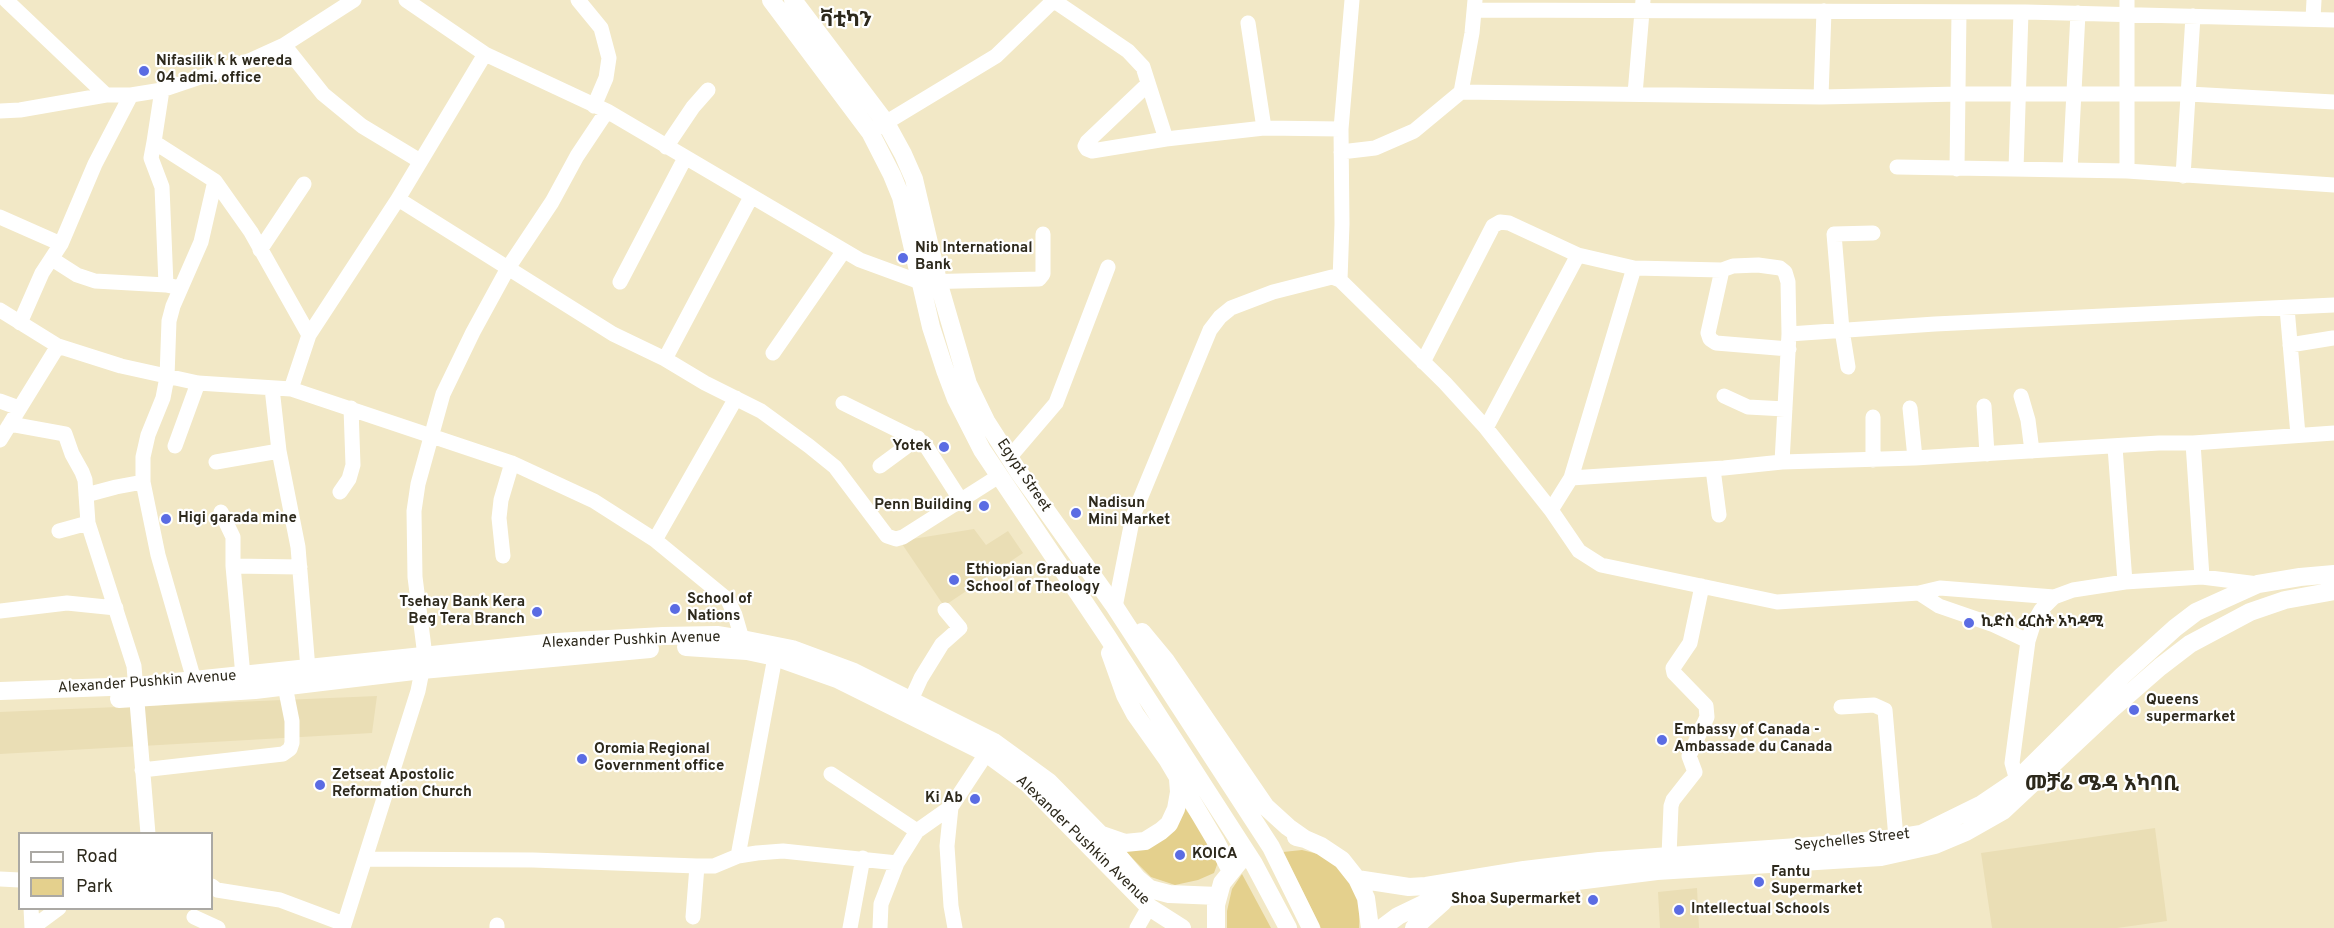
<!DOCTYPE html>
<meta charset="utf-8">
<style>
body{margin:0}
#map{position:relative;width:2334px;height:928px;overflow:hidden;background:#f2e8c6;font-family:Overpass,sans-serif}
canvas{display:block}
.legend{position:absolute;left:18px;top:832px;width:195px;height:78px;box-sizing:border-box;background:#fff;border:2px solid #aba9a4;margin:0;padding:8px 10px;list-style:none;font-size:18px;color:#2d291c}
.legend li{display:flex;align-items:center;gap:12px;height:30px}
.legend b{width:30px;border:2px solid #aba9a4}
</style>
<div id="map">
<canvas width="2334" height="928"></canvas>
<ul class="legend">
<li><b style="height:8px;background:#fff"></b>Road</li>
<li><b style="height:16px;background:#e4d08d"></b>Park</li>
</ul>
</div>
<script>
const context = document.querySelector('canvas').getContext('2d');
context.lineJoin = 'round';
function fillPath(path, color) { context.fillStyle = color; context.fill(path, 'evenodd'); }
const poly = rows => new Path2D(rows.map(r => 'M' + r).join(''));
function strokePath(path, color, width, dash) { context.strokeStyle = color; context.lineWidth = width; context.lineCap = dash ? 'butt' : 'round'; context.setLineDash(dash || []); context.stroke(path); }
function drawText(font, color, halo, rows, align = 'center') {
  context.font = font + ' Overpass,"Noto Sans Ethiopic",sans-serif'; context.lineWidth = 4.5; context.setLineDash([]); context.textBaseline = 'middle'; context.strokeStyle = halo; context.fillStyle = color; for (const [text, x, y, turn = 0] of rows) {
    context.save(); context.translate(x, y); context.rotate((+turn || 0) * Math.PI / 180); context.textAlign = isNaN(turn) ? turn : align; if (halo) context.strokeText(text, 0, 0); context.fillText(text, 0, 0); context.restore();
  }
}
fillPath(poly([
 [974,529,986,545,1008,531,1023,553,944,606,900,541],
 [377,696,372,733,0,754,0,712],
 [2155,828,2167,921,2117,928,1992,928,1981,853],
 [1697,888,1699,928,1660,928,1658,892]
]), '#eadeb5');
fillPath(poly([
 [1181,803,1211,844,1218,862,1214,873,1198,880,1175,885,1151,877,1121,847,1136,848],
 [1302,850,1318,854,1339,867,1353,885,1360,905,1359,928,1321,928,1283,852],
 [1242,874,1271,928,1227,928,1227,911,1232,889]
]), '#e4d08d');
strokePath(poly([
 [6,0,106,95],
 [406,0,485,54,607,111,860,260,920,282,1039,279,1043,274,1043,234],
 [578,0,601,28,609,58,606,78,594,106],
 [1053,0,1128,51,1143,67,1166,139],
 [2127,0,2127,171],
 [1476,10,2026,12,2334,20],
 [2313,19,2314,0],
 [1248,23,1264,128],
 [284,45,323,94,362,126,420,161],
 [1148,84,1087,142,1085,146,1087,149,1092,151,1166,139,1264,128,1341,129],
 [162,90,154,142,215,181,251,232,309,335],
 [1461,92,1821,97,1959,94,2189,94,2334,102],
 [1635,94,1643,0],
 [1821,97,1824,11],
 [0,111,20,110,106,95,131,95,162,90,251,60,284,45,354,0],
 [877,128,996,56,1054,0],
 [154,142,151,158,162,187,166,285],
 [666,147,693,107,708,90],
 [1341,152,1375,148,1414,131,1461,92,1472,33,1475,0],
 [1897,167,2127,171,2334,185],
 [1957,169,1959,12],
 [2016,169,2021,12],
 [2070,170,2078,13],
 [2183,176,2193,16],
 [398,199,613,334,665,359,705,383,761,411,809,446,835,467,887,536,896,539,903,537,999,476],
 [0,217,61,244],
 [260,250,304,184],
 [52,259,77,275,95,281,166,285,176,287],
 [1722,270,1708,333,1710,339,1716,343,1789,349],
 [1340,280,1342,224,1341,129,1352,0],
 [620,282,685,158],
 [2287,308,2298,435],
 [0,310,58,346,121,366,198,383,291,389,309,335,398,199,485,54],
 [20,323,42,273,61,244,95,164,131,95],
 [1789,334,1935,324,2334,305],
 [2290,345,2333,338],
 [773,353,843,252],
 [665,359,751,197],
 [1423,362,1493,226,1500,222,1509,223,1578,255,1634,268,1722,270,1733,266,1758,265,1780,268,1785,272,1788,282,1789,334,1782,462],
 [1848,367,1842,330,1834,234,1873,233],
 [272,388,279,451,298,547,308,669],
 [291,389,512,463,594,501,655,540,728,600,735,615,742,639],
 [1724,396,1748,407,1785,409],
 [2021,396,2028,420,2032,451],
 [0,401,19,408],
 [843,403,924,443,960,499],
 [1984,406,1987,454],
 [1910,408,1915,458],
 [1873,417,1873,460],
 [10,424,65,434,72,454,82,472,85,480,88,523,134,666,148,834],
 [1486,428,1578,255],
 [0,440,58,346],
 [2193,443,2202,577],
 [175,446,198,383],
 [2115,447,2125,582],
 [1009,458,1056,403,1108,267],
 [216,462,279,451],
 [880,466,918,438],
 [1713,469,1719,515],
 [1571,478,1634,268],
 [340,492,349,479,353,465,351,408],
 [86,495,116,487,143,482],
 [1551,510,1571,478,1724,468,1782,462,1915,458,2159,443,2193,443,2334,433],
 [221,512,233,537,233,566,243,676],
 [59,531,88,523],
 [655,540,736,398],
 [503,556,499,518,501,500,512,463],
 [233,566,300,567],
 [1919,593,1939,606,1994,625,2028,641],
 [1115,607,1133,516,1210,330,1220,317,1231,308,1273,292,1332,277,1340,280,1445,383,1486,428,1551,510,1579,551,1601,565,1777,602,1919,593,1940,588,2054,597,2073,590,2125,582,2202,577,2258,584],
 [0,611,67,603,116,608],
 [194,680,158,555,143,482,143,457,148,435,163,398,167,377,169,321,173,306,201,242,215,181],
 [911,700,921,678,942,644,960,628,945,610],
 [1841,707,1874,705,1885,710,1896,838],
 [142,770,283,754,290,749,292,743,292,721,285,686],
 [831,774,917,831],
 [2020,791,2012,763,2028,641,2034,622,2041,610,2054,597],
 [951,807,947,846,951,906,955,928],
 [738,856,775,657],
 [1669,856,1671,806,1673,800,1695,772,1689,756,1707,717,1706,706,1674,673,1673,668,1690,643,1702,586],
 [365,859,533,860,697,866,714,866,738,856,757,853,783,851,897,863],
 [0,879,20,880],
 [212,886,217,890,280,900,344,924],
 [31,908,32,928],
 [194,917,218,928],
 [693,917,697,866],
 [497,925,497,928],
 [32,928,59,908],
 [343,928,418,691,425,656,415,577,414,511,418,484,443,394,473,332,508,268,552,202,577,156,607,111],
 [850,928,863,858],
 [880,928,881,904,897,863,917,831,951,807,992,745],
 [1137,928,1149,907]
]), '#fff', 15);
strokePath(poly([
 [771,0,870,132,892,175,901,197,931,327,945,370,956,399,982,450,1107,636,1254,864,1288,928],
 [793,0,886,123,903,154,914,179,938,281,968,384,986,421,1018,471,1115,607,1271,847,1311,928],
 [1142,632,1166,661,1266,807,1288,827,1305,839],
 [686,647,747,651,775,657,837,679,986,753,1027,783,1149,907,1182,928],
 [1110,653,1125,695,1135,714,1167,759,1215,840,1231,871],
 [0,691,137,686,556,642,663,636,717,635,742,639,792,649,854,672,994,742,1049,782,1100,834,1137,878,1150,889,1169,894,1218,896],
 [119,699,255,690,422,670,650,649],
 [1102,835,1125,843,1145,841,1161,831,1169,824,1176,809,1179,792,1178,779],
 [1296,837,1305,839,1321,846,1342,860,1357,879,1366,898,1370,928],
 [1357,879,1409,887,1426,886,1524,870,1599,861,1826,845,1896,838,1921,834,1982,804,2016,781,2122,676,2175,628,2196,612,2258,584,2300,577,2334,574],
 [1216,928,1216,905,1222,883,1239,862],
 [1382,928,1398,916,1425,903,1449,897,1657,871,1881,857,1935,845,1966,832,2003,811,2113,708,2160,667,2190,644,2250,612,2285,600,2334,591],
 [1414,928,1443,902]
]), '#fff', 18);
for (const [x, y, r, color] of [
 [144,71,6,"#5b6ce3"],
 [903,258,6,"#5b6ce3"],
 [944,447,6,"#5b6ce3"],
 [984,506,6,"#5b6ce3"],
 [1076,513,6,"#5b6ce3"],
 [166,519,6,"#5b6ce3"],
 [954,580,6,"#5b6ce3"],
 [675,609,6,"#5b6ce3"],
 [537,612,6,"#5b6ce3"],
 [1969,623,6,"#5b6ce3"],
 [2134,710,6,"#5b6ce3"],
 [1662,740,6,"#5b6ce3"],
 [582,759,6,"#5b6ce3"],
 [320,785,6,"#5b6ce3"],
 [975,799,6,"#5b6ce3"],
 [1180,855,6,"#5b6ce3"],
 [1759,882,6,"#5b6ce3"],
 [1593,900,6,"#5b6ce3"],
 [1679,910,6,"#5b6ce3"]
]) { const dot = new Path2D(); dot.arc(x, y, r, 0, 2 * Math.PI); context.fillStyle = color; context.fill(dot); strokePath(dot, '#fff', 2); }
drawText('bold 15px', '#2d291c', '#fff', [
 ["Nifasilik k k wereda",156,62],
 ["04 admi. office",156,79],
 ["Nib International",915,249],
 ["Bank",915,266],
 ["Yotek",932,447,"right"],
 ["Nadisun",1088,504],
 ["Mini Market",1088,521],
 ["Penn Building",972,506,"right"],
 ["Higi garada mine",178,519],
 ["Ethiopian Graduate",966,571],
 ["School of Theology",966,588],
 ["School of",687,600],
 ["Nations",687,617],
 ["Tsehay Bank Kera",525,603,"right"],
 ["Beg Tera Branch",525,620,"right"],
 ["ኪድስ ፈርስት አካዳሚ",1981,623],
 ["Queens",2146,701],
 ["supermarket",2146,718],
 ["Embassy of Canada -",1674,731],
 ["Ambassade du Canada",1674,748],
 ["Oromia Regional",594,750],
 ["Government office",594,767],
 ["Zetseat Apostolic",332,776],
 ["Reformation Church",332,793],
 ["Ki Ab",963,799,"right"],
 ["KOICA",1192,855],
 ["Fantu",1771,873],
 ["Supermarket",1771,890],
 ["Shoa Supermarket",1581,900,"right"],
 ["Intellectual Schools",1691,910]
], 'left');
drawText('15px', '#2d291c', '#fff', [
 ["Egypt Street",1023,476,56],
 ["Alexander Pushkin Avenue",631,641,-2],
 ["Alexander Pushkin Avenue",147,683,-4],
 ["Alexander Pushkin Avenue",1082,841,44],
 ["Seychelles Street",1852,841,-6]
]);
drawText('bold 21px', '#2d291c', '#fff', [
 ["ቫቲካን",846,22],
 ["መቻሬ ሜዳ አካባቢ",2102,786]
]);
</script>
